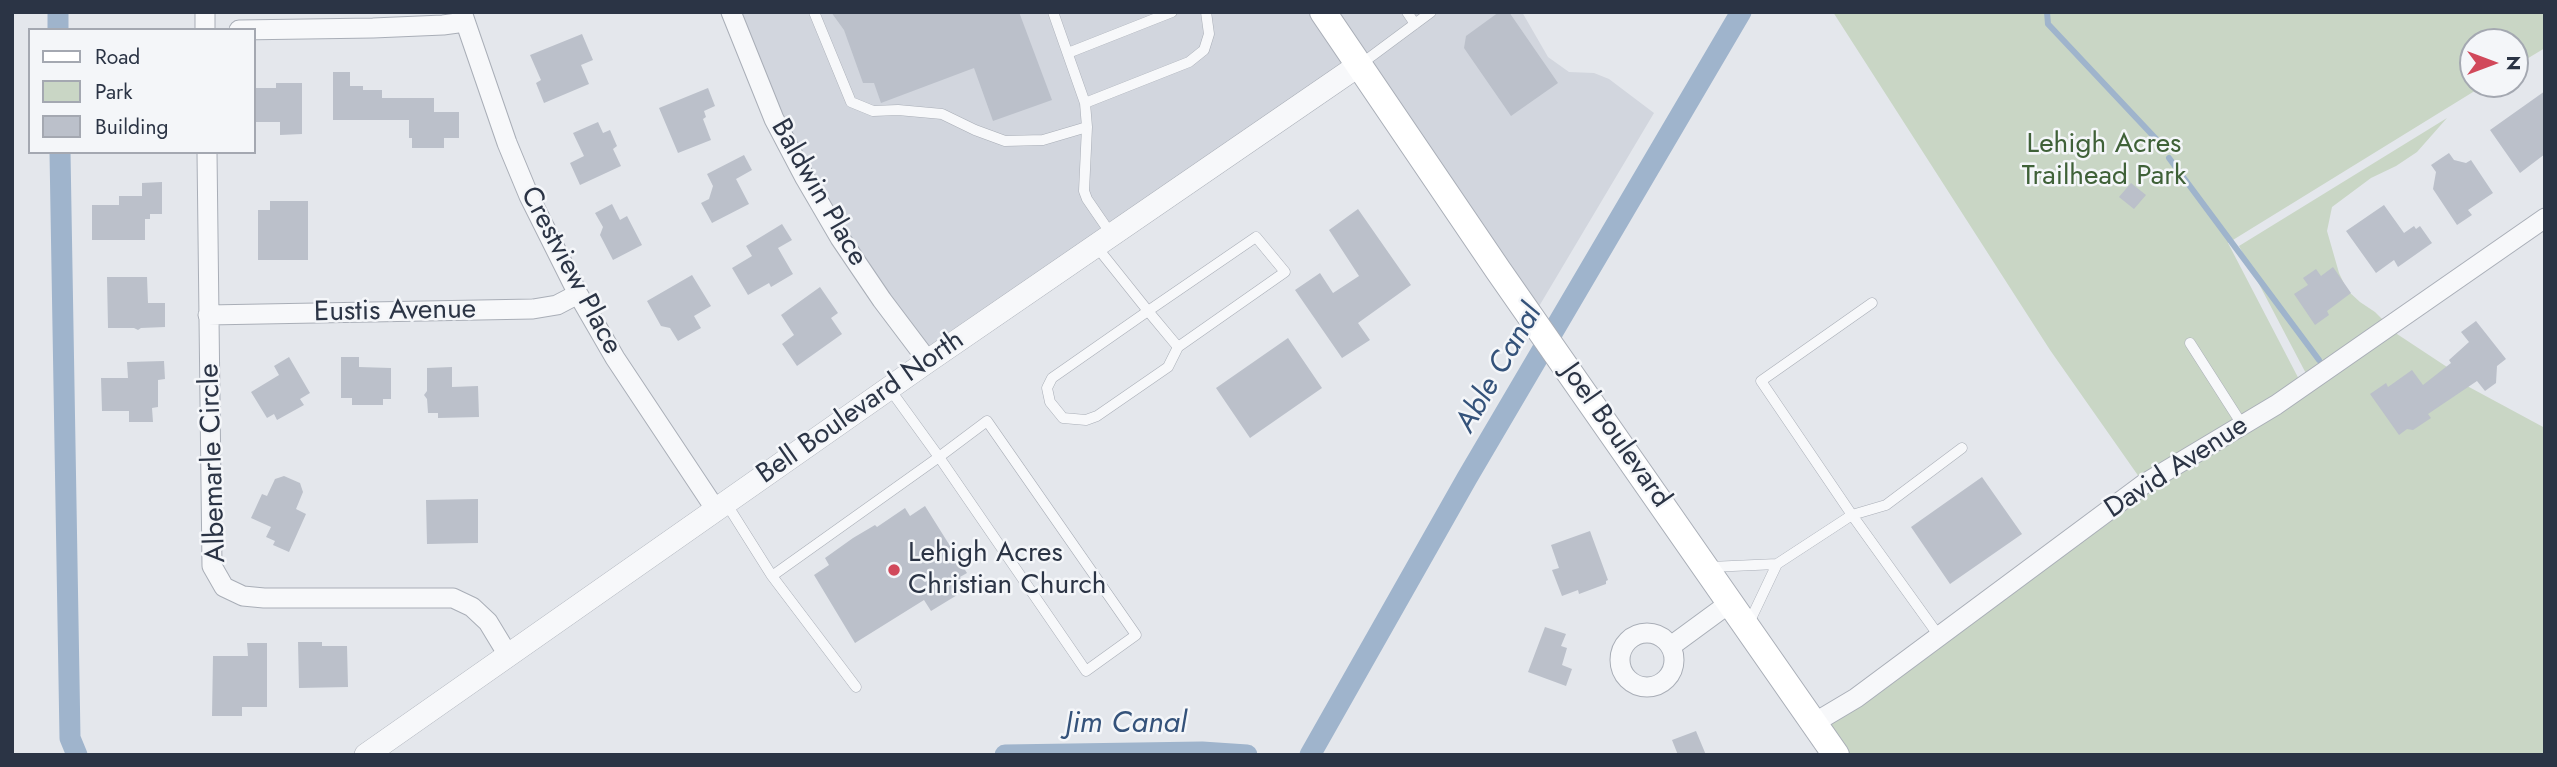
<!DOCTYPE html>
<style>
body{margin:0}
#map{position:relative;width:2557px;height:767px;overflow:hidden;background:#e4e7ec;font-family:Jost,sans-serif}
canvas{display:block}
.frame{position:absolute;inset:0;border:14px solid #2b3445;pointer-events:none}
.legend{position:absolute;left:28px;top:28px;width:228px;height:126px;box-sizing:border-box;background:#f4f6f9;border:2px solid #a4a8b1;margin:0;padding:9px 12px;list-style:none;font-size:21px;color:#2b3445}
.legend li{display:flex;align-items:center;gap:14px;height:35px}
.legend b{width:35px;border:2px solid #a4a8b1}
.north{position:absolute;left:2459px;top:28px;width:70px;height:70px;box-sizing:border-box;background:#f4f6f9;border:2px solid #a4a8b1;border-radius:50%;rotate:90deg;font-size:19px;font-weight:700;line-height:28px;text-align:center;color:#2b3445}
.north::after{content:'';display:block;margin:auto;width:24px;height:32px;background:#d1495b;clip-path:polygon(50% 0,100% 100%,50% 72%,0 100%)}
</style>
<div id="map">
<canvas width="2557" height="767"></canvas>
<div class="frame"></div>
<ul class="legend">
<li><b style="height:9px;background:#fff"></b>Road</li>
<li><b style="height:19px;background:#c9d6c5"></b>Park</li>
<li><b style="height:19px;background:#bbc0ca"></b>Building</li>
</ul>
<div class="north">N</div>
</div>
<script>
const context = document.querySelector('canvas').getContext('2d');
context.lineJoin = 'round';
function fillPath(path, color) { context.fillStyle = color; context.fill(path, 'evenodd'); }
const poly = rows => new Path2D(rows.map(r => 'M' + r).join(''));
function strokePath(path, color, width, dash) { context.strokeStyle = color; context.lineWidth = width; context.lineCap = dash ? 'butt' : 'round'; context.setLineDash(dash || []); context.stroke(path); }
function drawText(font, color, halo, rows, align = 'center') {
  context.font = font + ' Jost,sans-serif'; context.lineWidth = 5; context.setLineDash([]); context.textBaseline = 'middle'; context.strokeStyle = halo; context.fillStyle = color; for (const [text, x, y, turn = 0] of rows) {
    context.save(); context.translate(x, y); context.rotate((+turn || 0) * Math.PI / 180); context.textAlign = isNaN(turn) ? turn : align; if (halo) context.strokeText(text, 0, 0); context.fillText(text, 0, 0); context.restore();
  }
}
fillPath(poly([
 [723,12,1308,12,1344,62,916,357],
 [1337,12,1522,12,1548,57,1569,72,1594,73,1609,79,1654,113,1538,308]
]), '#d2d6de');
fillPath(poly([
 [1833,12,2545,12,2545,48,2515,66,2515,42,2473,42,2473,84,2486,84,2228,243,2303,387,2144,484,2050,350],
 [2447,118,2417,152,2396,166,2371,178,2332,207,2327,231,2339,273,2347,290,2360,302,2375,312,2397,334,2447,367,2469,387,2545,428,2545,755,1849,755,1829,726,2165,482,2311,383,2239,246]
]), '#c9d6c5');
strokePath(poly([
 [2047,12,2048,24,2158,141],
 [2169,158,2319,360]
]), '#9fb4cc', 6);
strokePath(poly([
 [58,12,58,30],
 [60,152,70,738,77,755],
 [1005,755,1202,752,1247,755],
 [1310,755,1467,478,1741,12]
]), '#9fb4cc', 21);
fillPath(poly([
 [831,12,1019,12,1052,100,993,121,974,68,881,103,874,83,863,83,844,30],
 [1499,12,1509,12,1558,83,1511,116,1464,48,1466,36],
 [582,34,593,60,581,65,589,84,544,103,536,83,541,80,530,55],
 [333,72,350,72,350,86,363,86,363,90,382,90,382,98,434,98,434,112,459,112,459,138,444,138,444,148,412,148,412,138,409,138,409,120,333,120],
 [276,83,302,83,302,134,280,135,280,122,254,122,254,88,276,88],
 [708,88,715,106,704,111,706,117,703,119,711,140,678,153,659,108],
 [2545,91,2545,154,2520,173,2490,130],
 [598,122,603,133,610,130,617,146,613,149,621,166,580,185,570,163,584,156,573,133],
 [2449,153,2454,160,2466,163,2471,160,2493,193,2468,210,2472,215,2457,225,2433,189,2436,172,2431,165],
 [744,155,752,170,736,179,749,204,712,223,701,203,709,199,713,186,707,174],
 [162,182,162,214,150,214,150,219,145,219,145,240,92,240,92,205,119,205,119,196,142,196,142,183],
 [2131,183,2146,195,2134,209,2119,197],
 [270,201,308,201,308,260,258,260,258,210,270,210],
 [612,204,620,220,627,216,642,245,613,260,600,235,603,227,595,213],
 [2384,205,2404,233,2414,226,2416,229,2420,226,2432,243,2398,267,2394,260,2376,273,2346,231],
 [1358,209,1411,285,1358,323,1370,340,1342,358,1295,290,1320,273,1333,293,1359,276,1329,230],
 [782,224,792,240,778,248,793,274,771,287,769,283,748,295,732,268,752,256,746,246],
 [2333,267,2351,293,2327,311,2329,315,2315,325,2294,294,2308,285,2303,278,2316,269,2321,276],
 [692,275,711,306,694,316,701,328,678,341,670,328,661,326,647,301],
 [107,277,147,277,148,303,165,303,165,327,141,328,138,330,134,328,108,328],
 [820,287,838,313,831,318,842,334,797,366,782,344,794,335,781,315],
 [2476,321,2506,359,2497,366,2496,383,2485,391,2477,381,2428,414,2431,418,2413,430,2407,429,2399,435,2370,394,2386,383,2388,387,2412,370,2423,385,2451,363,2449,360,2469,342,2461,332],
 [1288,338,1322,388,1250,438,1216,388],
 [289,357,310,393,300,399,304,405,277,420,274,414,267,418,251,392,279,375,274,366],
 [341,357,359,357,359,367,391,368,391,399,383,399,383,405,352,405,352,398,341,398],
 [164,361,165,379,158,380,158,407,152,408,153,422,129,422,129,411,102,411,101,378,128,378,127,362],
 [452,367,452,387,478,386,479,417,438,418,438,413,428,413,427,399,424,395,427,391,427,368],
 [284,476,300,483,303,492,296,509,306,514,289,552,273,545,275,541,266,537,271,527,251,518,262,494,267,496,275,479],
 [1982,477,2022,534,1950,584,1911,527],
 [478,499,478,543,427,544,426,500],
 [925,506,967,573,960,577,967,589,931,611,924,600,855,643,814,575,829,565,825,558,853,538,875,525,877,527,905,508,910,516],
 [1590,531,1608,580,1606,581,1606,584,1579,594,1578,590,1562,596,1552,570,1559,568,1551,545],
 [1545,627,1566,634,1561,646,1567,648,1562,665,1572,669,1566,686,1528,672],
 [298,642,322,642,322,646,347,646,348,687,299,688],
 [247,643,267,643,267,707,242,707,242,716,212,716,213,656,248,656],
 [1696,731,1706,755,1678,755,1672,740]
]), '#bbc0ca');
const service = poly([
 [814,12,851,102,873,111,898,110,942,114,975,130,1005,141,1043,140,1087,127],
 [1053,12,1085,103,1087,127,1084,191,1087,199,1111,234],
 [1407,12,1415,24],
 [1068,53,1172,12],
 [1361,64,1431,12],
 [1085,103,1189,62,1204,50,1209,34,1206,12],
 [1096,246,1148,311,1178,347,1285,272,1256,237,1148,311,1052,378,1047,388,1050,402,1063,418,1086,420,1097,416,1168,367,1178,347],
 [1872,303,1761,381,1852,515,1939,636],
 [2190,343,2243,426],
 [987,421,1136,635,1086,671,939,457,987,421],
 [726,503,772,576,939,457,889,388],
 [1777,564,1852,515,1886,505,1962,448],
 [1710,567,1777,564,1749,623],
 [772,576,856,687]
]);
const minor = poly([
 [205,12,205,30],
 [462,12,507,143,529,196,578,294,615,358,716,510],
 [731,12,774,119,805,178,840,238,882,300,928,361],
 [239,30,373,28,443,25,465,22],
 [207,152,212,566,224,587,243,596,264,598,453,598,472,607,488,622,508,655],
 [208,315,533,309,557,305,578,294],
 '1620 660a27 27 0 1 1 54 0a27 27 0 1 1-54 0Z',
 [1671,646,1731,602],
 [1814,723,1856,698,2144,484,2276,405,2545,218]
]);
const tertiary = poly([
 [366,755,928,361,1359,65]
]);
const secondary = poly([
 [1323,12,1498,270,1836,755]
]);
strokePath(service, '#a9aeb7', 11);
strokePath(minor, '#a9aeb7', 21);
strokePath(tertiary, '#a9aeb7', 24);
strokePath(secondary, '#a9aeb7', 28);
strokePath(service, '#f7f8fa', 10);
strokePath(minor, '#f7f8fa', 19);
strokePath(tertiary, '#f7f8fa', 23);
strokePath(secondary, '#fff', 26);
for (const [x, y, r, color] of [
 [894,570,7,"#d1495b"]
]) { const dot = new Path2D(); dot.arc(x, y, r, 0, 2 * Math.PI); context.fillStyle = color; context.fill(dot); strokePath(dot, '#f4f6f9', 2.5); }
drawText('28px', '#3f6138', '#f4f6f9', [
 ["Lehigh Acres",2104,145],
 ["Trailhead Park",2104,177]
]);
drawText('28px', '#2b3445', '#f4f6f9', [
 ["Baldwin Place",818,193,60],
 ["Crestview Place",570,271,62],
 ["Eustis Avenue",395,312,-1],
 ["Bell Boulevard North",861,408,-35],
 ["Joel Boulevard",1615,436,55],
 ["Albemarle Circle",214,463,-92],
 ["David Avenue",2177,468,-33]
]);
drawText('28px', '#2b3445', '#f4f6f9', [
 ["Lehigh Acres",908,554],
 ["Christian Church",908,586]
], 'left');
drawText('italic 30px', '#34527a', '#f4f6f9', [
 ["Able Canal",1500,369,-60],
 ["Jim Canal",1126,725]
]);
</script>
